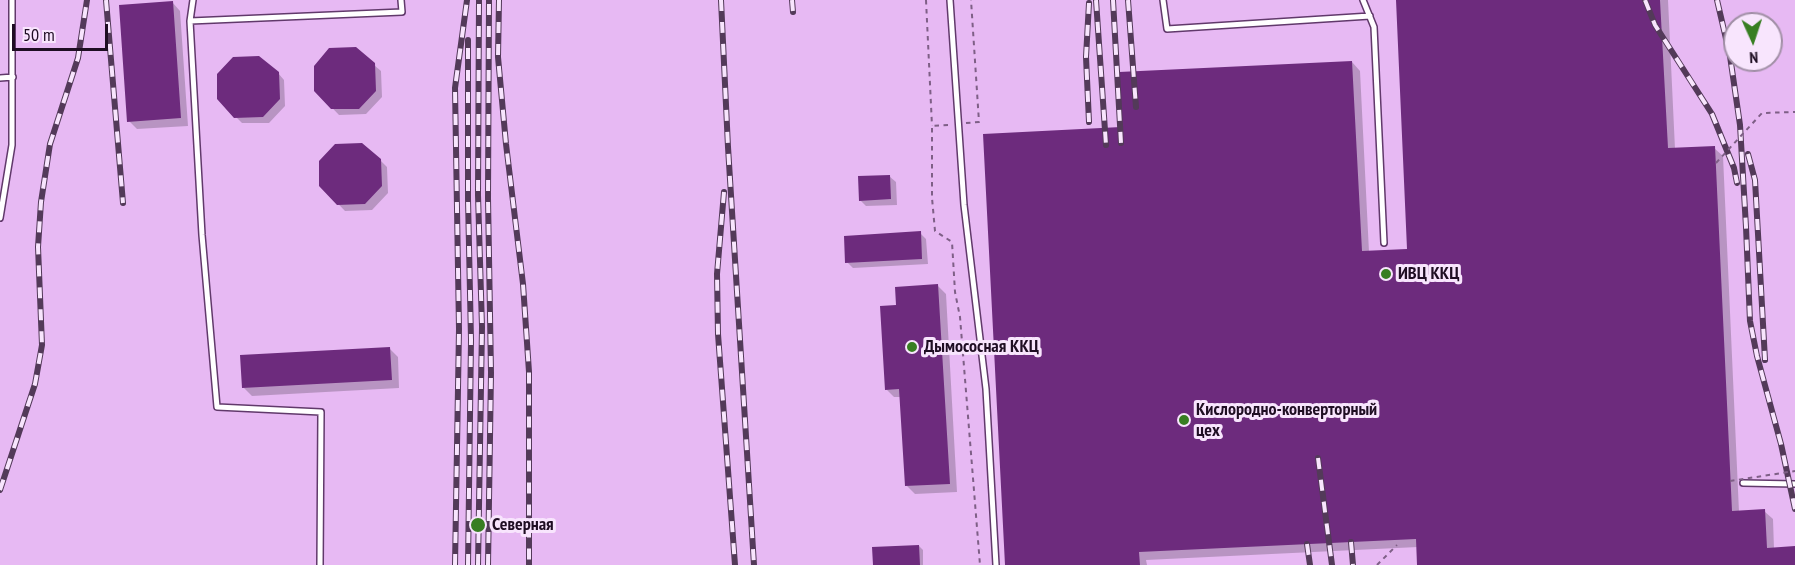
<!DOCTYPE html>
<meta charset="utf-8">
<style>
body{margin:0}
#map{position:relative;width:1795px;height:565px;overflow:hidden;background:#e7b9f3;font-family:"PT Sans Narrow",sans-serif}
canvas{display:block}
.north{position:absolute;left:1723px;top:12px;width:60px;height:60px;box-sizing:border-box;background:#f8e5fd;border:2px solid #a18fa6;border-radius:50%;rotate:177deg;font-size:16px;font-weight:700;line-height:24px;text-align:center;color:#1f0e23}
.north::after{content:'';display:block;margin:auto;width:21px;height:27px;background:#387e22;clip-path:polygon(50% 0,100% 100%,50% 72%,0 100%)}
.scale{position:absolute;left:12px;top:24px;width:96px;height:27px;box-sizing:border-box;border:3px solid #1f0e23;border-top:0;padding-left:8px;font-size:18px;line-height:21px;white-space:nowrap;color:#1f0e23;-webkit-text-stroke:4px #f8e5fd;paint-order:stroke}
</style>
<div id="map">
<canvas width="1795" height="565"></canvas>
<div class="north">N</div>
<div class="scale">50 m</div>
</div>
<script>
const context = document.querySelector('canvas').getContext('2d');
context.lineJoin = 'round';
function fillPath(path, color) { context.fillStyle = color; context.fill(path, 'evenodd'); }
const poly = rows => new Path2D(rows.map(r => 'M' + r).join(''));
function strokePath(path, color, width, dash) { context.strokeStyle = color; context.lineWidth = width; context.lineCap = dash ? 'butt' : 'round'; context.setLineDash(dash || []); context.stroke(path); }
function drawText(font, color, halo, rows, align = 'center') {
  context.font = font + ' "PT Sans Narrow",sans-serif'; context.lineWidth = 6; context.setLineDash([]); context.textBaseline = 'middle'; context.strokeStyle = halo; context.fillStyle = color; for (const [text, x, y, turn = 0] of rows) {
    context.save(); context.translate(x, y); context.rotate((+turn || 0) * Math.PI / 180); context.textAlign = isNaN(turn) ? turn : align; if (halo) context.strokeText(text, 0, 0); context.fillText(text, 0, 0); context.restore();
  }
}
fillPath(poly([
 [1397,0,1668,0,1675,149,1714,148,1723,156,1739,512,1764,511,1773,519,1774,549,1795,548,1795,565,1419,565,1418,547,1146,560,1147,565,1006,565,1123,129,1352,62,1360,71,1369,252,1409,250],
 [172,2,180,11,188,126,137,129,129,121],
 [374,65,381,71,382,97,366,114,339,115,315,90],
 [278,73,284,80,285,106,269,123,242,123,218,99],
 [380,160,387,167,388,193,372,210,345,211,321,186],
 [889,176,896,182,897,205,866,206,860,200],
 [920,233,926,239,928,264,853,268,847,262],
 [937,285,946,294,957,492,915,494,907,486,901,397,894,397,886,389,898,306],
 [389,348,398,357,399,388,252,396,243,387],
 [919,546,923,550,923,565,874,565]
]), '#0003');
fillPath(poly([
 [1396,0,1660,0,1668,148,1715,146,1732,511,1765,509,1767,548,1795,546,1795,565,1417,565,1416,539,1139,552,1140,565,1005,565,983,134,1121,127,1119,72,1352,61,1362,251,1407,249],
 [173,1,181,118,127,122,119,5],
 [356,47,375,63,376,91,359,109,331,109,314,91,314,66,329,48],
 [259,56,279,72,280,99,263,117,234,118,217,99,217,74,233,57],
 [362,143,381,159,382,186,365,204,337,205,319,186,319,161,335,144],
 [890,175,891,199,859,201,858,176],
 [921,231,922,259,845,263,844,236],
 [938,284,950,484,905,486,899,389,885,390,880,306,896,305,895,287],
 [390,347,392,380,242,388,240,355],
 [919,545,920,565,873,565,872,547]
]), '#6d2b7d');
const service = poly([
 [193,0,190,21,402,12,401,0],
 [950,0,964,205,986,389,996,565],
 [1163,0,1167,29,1370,16],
 [1363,0,1374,27,1384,243],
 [190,21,202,235,217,407,321,412,320,565],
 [0,78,13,77],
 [0,218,12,145,12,0],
 [1743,483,1795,484]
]);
strokePath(service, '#61396b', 8);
strokePath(poly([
 [926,0,932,126],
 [966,123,979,122,971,0],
 [948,125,932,126,932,198,935,231,952,242,955,292,960,317,980,565],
 [1377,565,1397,545]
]), '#7e5f86', 2, [4.5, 4.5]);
strokePath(service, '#fff', 5);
const rail = poly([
 [106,0,123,203],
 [499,0,498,57,506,144,523,284,529,372,529,565],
 [721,0,728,147,754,565],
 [792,0,793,12],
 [1096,0,1106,145],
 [1113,0,1121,143],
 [1128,0,1136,107],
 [1645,0,1655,25,1712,114,1734,168,1737,183],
 [1717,0,1730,56,1740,125,1746,227,1750,321,1757,356,1781,444,1795,509],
 [1089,3,1086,57,1089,122],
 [1748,154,1755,180,1765,360],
 [724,192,717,274,718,334,735,565],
 [1318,458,1332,565],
 [0,490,35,384,42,345,38,247,41,202,50,144,78,58,87,0],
 [1351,542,1353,565],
 [1307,544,1310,565],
 [455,565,459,329,455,88,467,0],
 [468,565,471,340,468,199,468,40],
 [478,565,482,327,478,195,479,0],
 [488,565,491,373,488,198,489,0]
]);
strokePath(rail, '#533a59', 6);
strokePath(rail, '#f8e5fd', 4, [11]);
strokePath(poly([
 [1716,163,1762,113,1795,112],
 [1730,481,1795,471]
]), '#7e5f86', 2, [4.5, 4.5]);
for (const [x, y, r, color] of [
 [1386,274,6,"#387e22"],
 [912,347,6,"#387e22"],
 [1184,420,6,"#387e22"],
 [478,525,8,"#387e22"]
]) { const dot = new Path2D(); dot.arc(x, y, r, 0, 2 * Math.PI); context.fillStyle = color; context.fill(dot); strokePath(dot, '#f8e5fd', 2); }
drawText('bold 18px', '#1f0e23', '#f8e5fd', [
 ["ИВЦ ККЦ",1398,274],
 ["Дымососная ККЦ",924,347],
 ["Кислородно-конверторный",1196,410],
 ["цех",1196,431],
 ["Северная",492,525]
], 'left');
</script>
